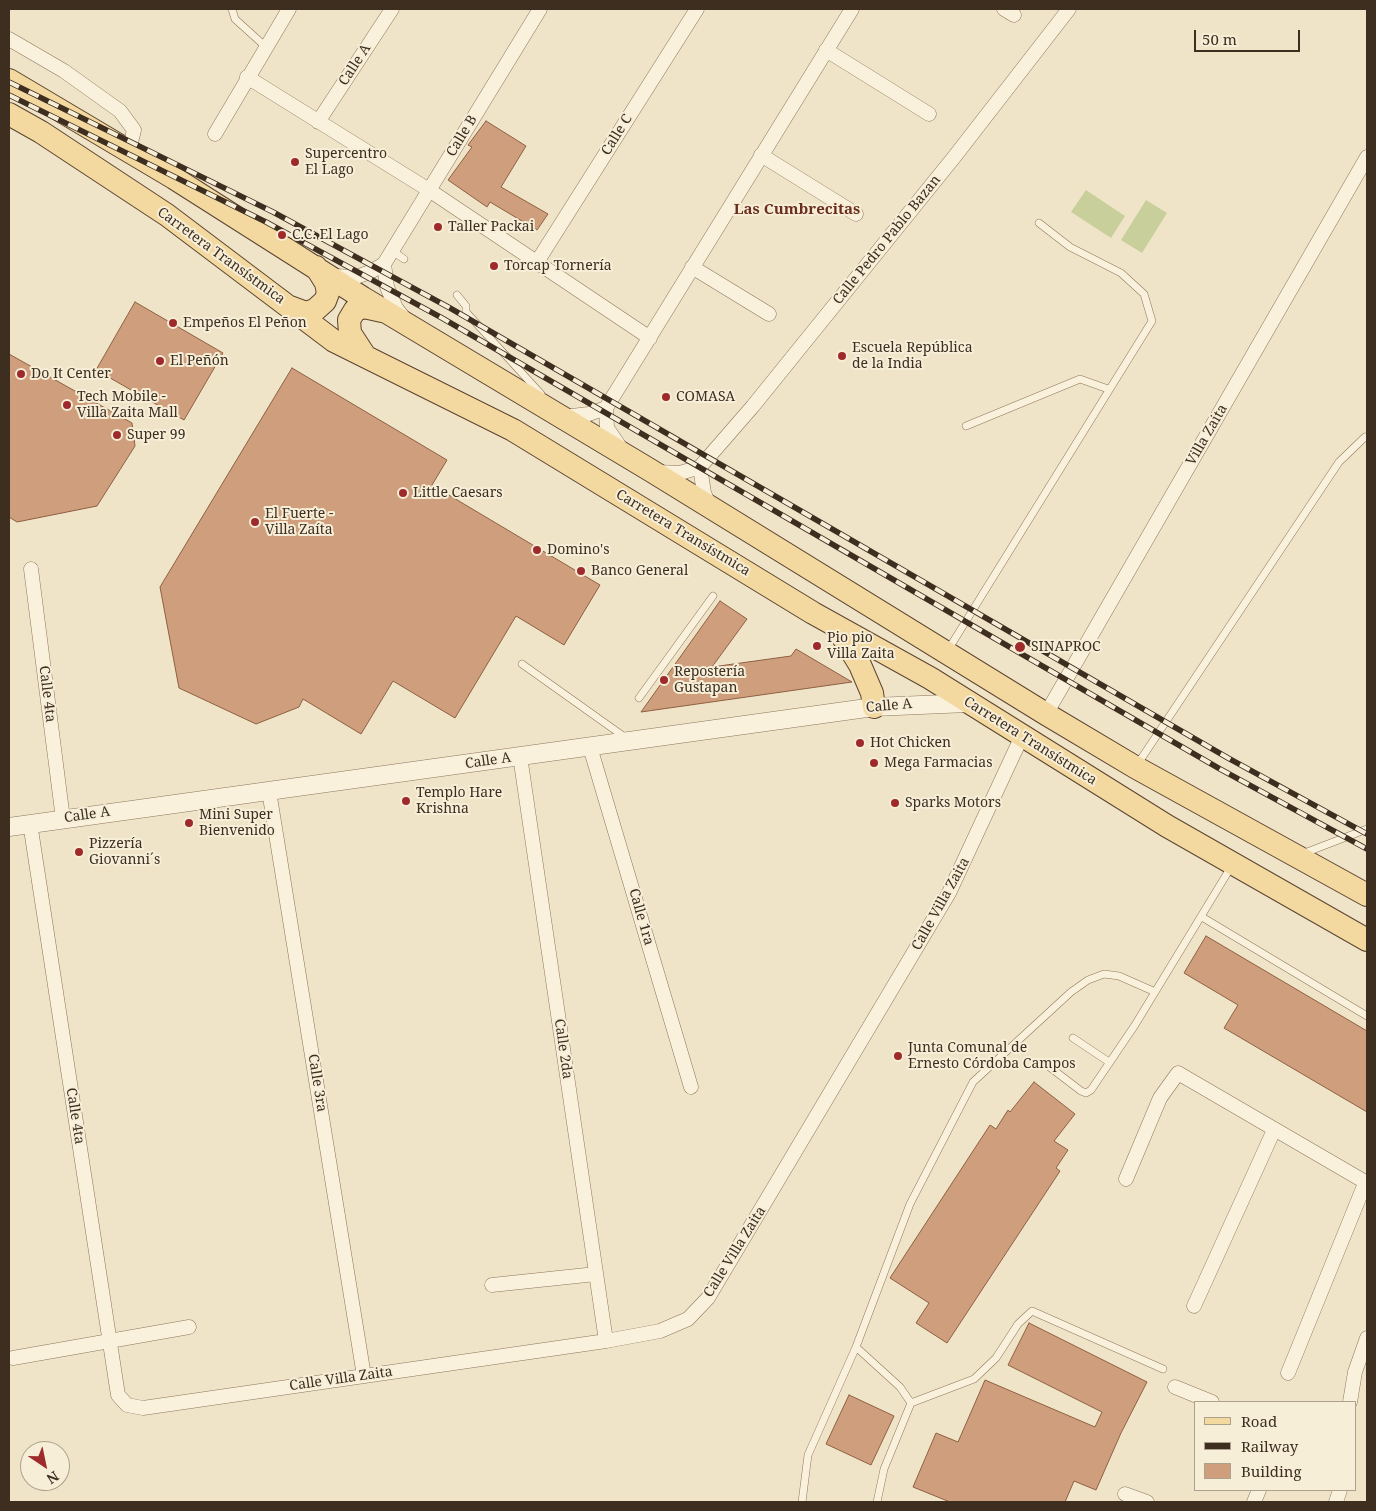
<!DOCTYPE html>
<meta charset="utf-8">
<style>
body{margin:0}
#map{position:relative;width:1376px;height:1511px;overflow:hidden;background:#f0e4c8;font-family:"Noto Serif",serif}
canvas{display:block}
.frame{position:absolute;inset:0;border:10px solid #3d2e20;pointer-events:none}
.legend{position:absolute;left:1194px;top:1401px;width:162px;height:90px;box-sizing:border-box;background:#f7eed8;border:1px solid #ada18e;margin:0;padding:6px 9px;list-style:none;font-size:15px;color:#3d2e20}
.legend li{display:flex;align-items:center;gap:10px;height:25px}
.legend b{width:25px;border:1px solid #ada18e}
.north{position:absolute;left:20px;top:1441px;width:50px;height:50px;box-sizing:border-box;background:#f7eed8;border:1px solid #ada18e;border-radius:50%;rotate:146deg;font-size:14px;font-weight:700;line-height:20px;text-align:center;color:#3d2e20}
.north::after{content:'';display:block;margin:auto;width:18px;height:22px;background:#9e2a2b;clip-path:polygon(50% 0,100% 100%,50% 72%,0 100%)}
.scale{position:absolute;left:1194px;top:30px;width:106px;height:22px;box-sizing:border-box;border:2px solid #3d2e20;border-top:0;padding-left:6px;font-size:15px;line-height:18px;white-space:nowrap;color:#3d2e20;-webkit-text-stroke:4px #f7eed8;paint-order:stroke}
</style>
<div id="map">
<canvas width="1376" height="1511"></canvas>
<div class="frame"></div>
<ul class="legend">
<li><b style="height:6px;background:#f3d9a0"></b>Road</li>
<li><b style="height:6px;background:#3d2e20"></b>Railway</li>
<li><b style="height:14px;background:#cf9f7d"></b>Building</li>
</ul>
<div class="north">N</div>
<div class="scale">50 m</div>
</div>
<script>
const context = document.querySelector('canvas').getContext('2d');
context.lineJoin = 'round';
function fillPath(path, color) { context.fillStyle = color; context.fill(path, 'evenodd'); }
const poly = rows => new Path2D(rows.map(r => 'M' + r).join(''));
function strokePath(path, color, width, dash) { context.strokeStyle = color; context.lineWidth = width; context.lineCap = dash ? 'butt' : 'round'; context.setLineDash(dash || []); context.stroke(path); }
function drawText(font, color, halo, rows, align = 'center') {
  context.font = font + ' "Noto Serif",serif'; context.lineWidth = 4; context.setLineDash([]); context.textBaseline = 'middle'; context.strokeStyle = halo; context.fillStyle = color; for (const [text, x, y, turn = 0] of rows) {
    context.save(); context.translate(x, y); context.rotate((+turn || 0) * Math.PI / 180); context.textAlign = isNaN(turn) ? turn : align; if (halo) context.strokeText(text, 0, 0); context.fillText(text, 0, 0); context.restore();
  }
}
fillPath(poly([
 [1086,190,1125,216,1111,238,1071,212],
 [1146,200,1167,213,1142,253,1121,240]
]), '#c9cf9b');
const building = poly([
 [486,121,526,146,501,187,548,214,537,230,490,202,487,207,448,180,472,147,468,145,486,121],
 [135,302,223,353,184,420,96,370,135,302],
 [9,354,132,423,135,446,97,506,17,522,9,517,9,354],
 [292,368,447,460,432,485,600,585,564,645,516,616,455,718,393,681,361,734,303,699,299,707,256,724,179,688,160,587,292,368],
 [720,601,747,619,712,667,791,656,796,649,852,682,641,712,720,601],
 [1206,936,1367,1031,1367,1112,1224,1028,1238,1005,1184,973,1206,936],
 [1034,1082,1075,1114,1054,1141,1068,1150,1056,1168,1060,1171,947,1343,916,1323,929,1303,890,1278,990,1125,996,1129,1008,1110,1010,1112,1034,1082],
 [1029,1323,1147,1382,1121,1433,1096,1490,1074,1481,1065,1502,950,1502,913,1487,936,1433,958,1442,985,1380,1095,1427,1102,1412,1008,1365,1029,1323],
 [849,1395,894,1416,871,1465,826,1444,849,1395]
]);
fillPath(building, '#cf9f7d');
strokePath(building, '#8d5f41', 1);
const service = poly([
 [232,9,235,19,266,47],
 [391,250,404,259],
 [457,295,466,306,466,312,541,394],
 [966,426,1080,379,1108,389],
 [948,650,1152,321,1144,294,1121,273,1070,247,1039,223],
 [522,664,626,738],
 [639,698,713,596],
 [1137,765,1339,462,1365,437],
 [1302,854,1367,829],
 [1202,917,1367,1016],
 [1073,1038,1109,1062],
 [1047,1065,1081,1091,1086,1093,1091,1090,1135,1025,1231,867],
 [856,1347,900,1387,911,1403,884,1469,877,1502],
 [911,1403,974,1379,996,1358,1018,1324,1032,1311,1163,1369],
 [802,1502,808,1455,856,1347,910,1204,973,1082,1071,992,1088,980,1104,974,1119,976,1153,991]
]);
const minor = poly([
 [1004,9,1014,15],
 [9,39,64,71,120,111,134,130,129,151],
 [826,50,929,114],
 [247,77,429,190,650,338],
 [318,122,392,9],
 [215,134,289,9],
 [761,155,856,214],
 [537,262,697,9],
 [384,264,387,287,396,308,404,318],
 [692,267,769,314],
 [334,276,356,277,370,272,384,264,540,9],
 [563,417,589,414,606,408],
 [620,447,607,428,606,408,852,9],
 [700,467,704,493,710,507],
 [657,472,680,473,700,467,753,406,955,156,1069,9],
 [31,569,63,819],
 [1046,714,1367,157],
 [590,747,691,1087],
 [520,756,606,1341],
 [269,791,364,1376],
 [30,823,118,1395,127,1405,143,1408,606,1341,660,1331,688,1319,708,1298,949,893,1022,736],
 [1126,1179,1160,1098,1178,1073,1367,1183],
 [492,1285,596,1274],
 [1194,1306,1274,1130],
 [13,1358,189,1327],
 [1288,1373,1366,1181],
 [1175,1387,1212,1402],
 [1350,1402,1355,1372,1367,1338],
 [1125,1494,1147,1502],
 [1254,1502,1259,1490],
 [1336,1502,1340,1490]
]);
const tertiary = poly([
 [9,827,874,707,968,703]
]);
const primary = poly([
 [9,80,174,178,363,298,650,470,1046,714,1135,767,1367,895],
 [9,114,41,132,167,215,334,341,513,430,813,613,930,678,1167,826,1367,940],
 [290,307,306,313,315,310,325,301,328,293,326,283,316,267],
 [365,356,350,333,349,320,355,310,364,307,382,311],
 [836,626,860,665,872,693,874,707]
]);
strokePath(service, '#8d765c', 8);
strokePath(minor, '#8d765c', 15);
strokePath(tertiary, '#8d765c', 19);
strokePath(primary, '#5b4430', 24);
strokePath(service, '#faf1dc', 7);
strokePath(minor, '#faf1dc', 14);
strokePath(tertiary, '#faf1dc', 18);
strokePath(primary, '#f3d9a0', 22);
const rail = poly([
 [9,82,273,212,450,308,1228,758,1367,834],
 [9,95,266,222,442,318,1220,769,1367,849]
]);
strokePath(rail, '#3d2e20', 5.5);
strokePath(rail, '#f7eed8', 4, [11]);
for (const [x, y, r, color] of [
 [295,162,5,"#9e2a2b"],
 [438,227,5,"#9e2a2b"],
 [282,235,5,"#9e2a2b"],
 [494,266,5,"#9e2a2b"],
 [173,323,5,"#9e2a2b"],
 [842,356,5,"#9e2a2b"],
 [160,361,5,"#9e2a2b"],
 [21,374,5,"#9e2a2b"],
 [666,397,5,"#9e2a2b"],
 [67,405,5,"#9e2a2b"],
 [117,435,5,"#9e2a2b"],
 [403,493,5,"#9e2a2b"],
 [255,522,5,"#9e2a2b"],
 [537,550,5,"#9e2a2b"],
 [581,571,5,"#9e2a2b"],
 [817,646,5,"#9e2a2b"],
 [1020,647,6,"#9e2a2b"],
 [664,680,5,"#9e2a2b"],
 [860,743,5,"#9e2a2b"],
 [874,763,5,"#9e2a2b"],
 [406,801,5,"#9e2a2b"],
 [895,803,5,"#9e2a2b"],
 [189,823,5,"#9e2a2b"],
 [79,852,5,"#9e2a2b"],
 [898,1056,5,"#9e2a2b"]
]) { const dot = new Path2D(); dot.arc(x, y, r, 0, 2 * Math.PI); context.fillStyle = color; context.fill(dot); strokePath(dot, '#f7eed8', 2); }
drawText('14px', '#3d2e20', '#f7eed8', [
 ["Calle A",355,65,-57],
 ["Calle C",617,135,-58],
 ["Calle B",462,136,-59],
 ["Calle Pedro Pablo Bazan",887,240,-51],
 ["Carretera Transístmica",221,256,36],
 ["Villa Zaita",1207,435,-60],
 ["Carretera Transístmica",683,533,31],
 ["Calle 4ta",47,694,83],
 ["Calle A",889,706,-5],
 ["Carretera Transístmica",1030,741,32],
 ["Calle A",488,761,-8],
 ["Calle A",87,815,-8],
 ["Calle Villa Zaita",941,904,-61],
 ["Calle 1ra",641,917,74],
 ["Calle 2da",563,1049,82],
 ["Calle 3ra",317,1083,81],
 ["Calle 4ta",75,1116,81],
 ["Calle Villa Zaita",735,1252,-58],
 ["Calle Villa Zaita",341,1379,-8]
]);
drawText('14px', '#3d2e20', '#f7eed8', [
 ["Supercentro",305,154],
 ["El Lago",305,170],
 ["Taller Packai",448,227],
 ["C.C. El Lago",292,235],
 ["Torcap Tornería",504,266],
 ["Empeños El Peñon",183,323],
 ["Escuela República",852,348],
 ["de la India",852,364],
 ["El Peñón",170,361],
 ["Do It Center",31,374],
 ["Tech Mobile -",77,397],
 ["Villa Zaita Mall",77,413],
 ["COMASA",676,397],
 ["Super 99",127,435],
 ["Little Caesars",413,493],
 ["El Fuerte -",265,514],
 ["Villa Zaíta",265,530],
 ["Domino's",547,550],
 ["Banco General",591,571],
 ["Pio pio",827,638],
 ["Villa Zaita",827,654],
 ["SINAPROC",1031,647],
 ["Repostería",674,672],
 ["Gustapan",674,688],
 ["Hot Chicken",870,743],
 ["Mega Farmacias",884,763],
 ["Templo Hare",416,793],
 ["Krishna",416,809],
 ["Sparks Motors",905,803],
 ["Mini Super",199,815],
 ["Bienvenido",199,831],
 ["Pizzería",89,844],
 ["Giovanni´s",89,860],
 ["Junta Comunal de",908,1048],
 ["Ernesto Córdoba Campos",908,1064]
], 'left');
drawText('bold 15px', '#6b2e1e', '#f7eed8', [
 ["Las Cumbrecitas",797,210]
]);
</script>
